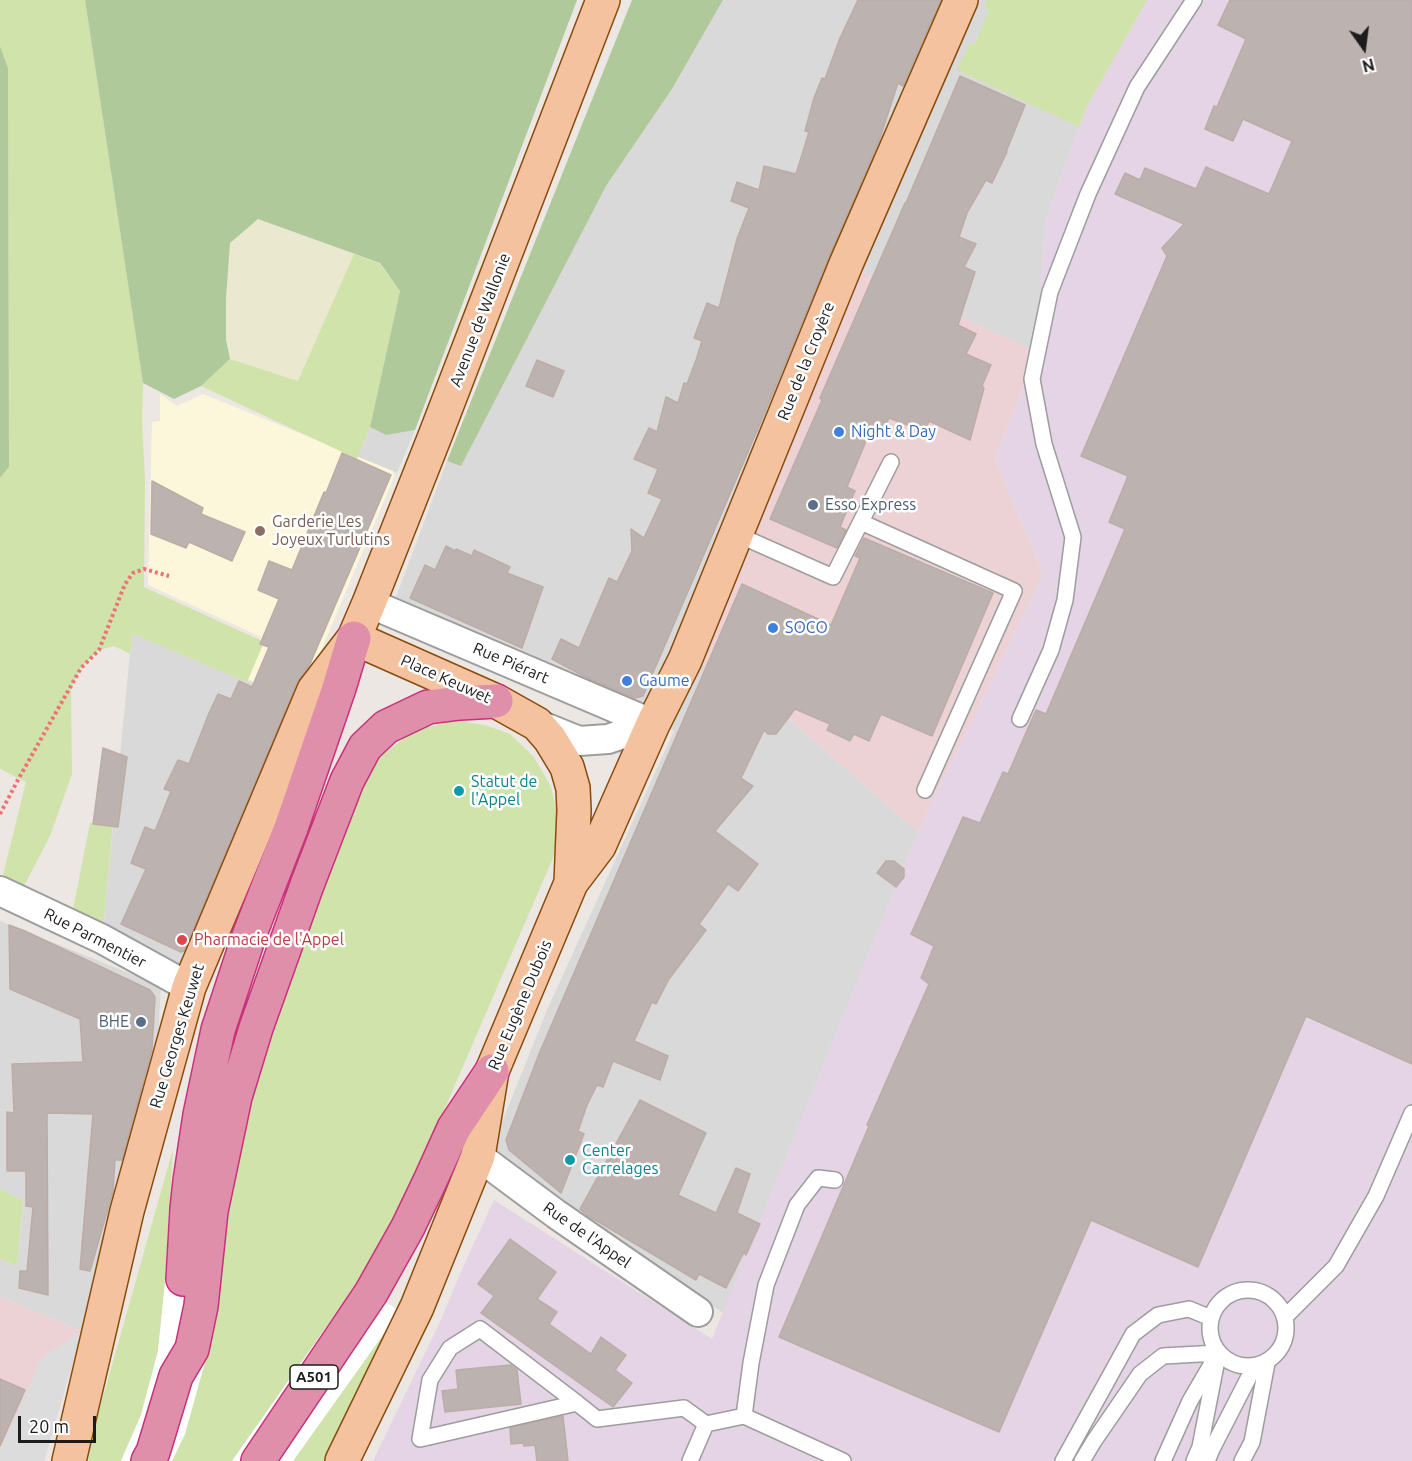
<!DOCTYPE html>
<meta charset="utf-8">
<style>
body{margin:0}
#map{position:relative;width:1412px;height:1461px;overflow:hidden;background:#ece7e2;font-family:Ubuntu,sans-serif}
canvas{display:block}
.north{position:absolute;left:1334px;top:18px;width:60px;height:60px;-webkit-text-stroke:4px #fff;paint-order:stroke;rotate:166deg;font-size:16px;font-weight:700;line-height:24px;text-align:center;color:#1c1c1c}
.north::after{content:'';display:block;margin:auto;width:21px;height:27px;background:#1c1c1c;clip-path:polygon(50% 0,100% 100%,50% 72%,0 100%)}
.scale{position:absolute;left:18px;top:1416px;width:78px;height:27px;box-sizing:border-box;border:3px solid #1c1c1c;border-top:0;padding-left:8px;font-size:18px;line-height:21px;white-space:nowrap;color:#1c1c1c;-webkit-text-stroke:4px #fff;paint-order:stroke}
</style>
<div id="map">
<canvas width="1412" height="1461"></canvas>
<div class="north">N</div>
<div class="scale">20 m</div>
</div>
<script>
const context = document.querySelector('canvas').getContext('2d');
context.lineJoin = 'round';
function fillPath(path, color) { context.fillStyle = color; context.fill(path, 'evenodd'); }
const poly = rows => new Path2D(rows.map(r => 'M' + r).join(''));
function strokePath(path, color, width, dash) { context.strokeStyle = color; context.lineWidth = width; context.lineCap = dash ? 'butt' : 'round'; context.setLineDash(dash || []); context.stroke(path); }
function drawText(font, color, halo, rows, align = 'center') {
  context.font = font + ' Ubuntu,sans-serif'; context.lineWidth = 5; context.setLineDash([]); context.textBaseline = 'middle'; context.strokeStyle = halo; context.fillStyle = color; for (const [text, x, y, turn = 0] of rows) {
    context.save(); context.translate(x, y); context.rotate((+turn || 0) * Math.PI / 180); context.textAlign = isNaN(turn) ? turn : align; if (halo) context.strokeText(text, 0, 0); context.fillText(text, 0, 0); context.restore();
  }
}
fillPath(poly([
 [723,0,1147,0,1086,108,1045,222,1037,352,846,264,700,662,747,682,918,832,723,1313,565,1205,492,1147,547,1010,674,731,396,597,447,461,461,465,606,186,672,89],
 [370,427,386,435,415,430,397,473,357,459],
 [132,633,290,698,300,705,185,966,102,939],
 [0,921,161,986,157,1057,82,1331,0,1297,0,1259,17,1266,23,1201,0,1189]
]), '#dad9d9');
fillPath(poly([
 [846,264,1037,352,995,458,1043,574,918,832,747,682,699,662],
 [0,1297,82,1331,44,1461,0,1461]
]), '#ecd2d5');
fillPath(poly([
 [1147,0,1412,0,1412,1461,373,1461,439,1324,463,1267,494,1200,712,1339,918,832,1043,574,995,458,1037,352,1045,222,1086,108]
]), '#e5d4e5');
fillPath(poly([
 [160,394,177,406,203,394,393,471,394,477,300,701,245,678,261,637,148,585,152,422,160,421]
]), '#fcf7db');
fillPath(poly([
 [258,219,354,254,298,381,230,359,226,340,226,298,230,242]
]), '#eae8ce');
fillPath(poly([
 [0,0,85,0,143,383,142,421,145,480,144,587,264,642,247,682,133,634,130,654,114,646,99,650,81,668,71,689,72,774,50,836,17,899,0,887,26,782,0,769,0,478,9,467,8,68,0,46],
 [987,0,1147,0,1086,108,1079,127,957,70,970,43,975,44,989,10,984,5],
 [354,254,379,263,400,291,370,427,357,459,201,386,230,359,298,381],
 [454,720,485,725,510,734,534,757,551,787,559,820,553,858,413,1182,387,1234,358,1282,232,1461,172,1461,185,1434,225,1212,263,1040,357,793,378,758,414,731],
 [90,823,113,824,102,939,70,925],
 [173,1149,165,1283,158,1351,141,1415,121,1461,88,1461,96,1422],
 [0,1189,23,1201,17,1266,0,1259],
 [400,1311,327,1461,293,1461]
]), '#d0e3ab');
fillPath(poly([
 [85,0,577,0,415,430,386,435,370,427,400,291,380,263,258,219,230,243,226,298,226,340,230,359,201,386,174,399,143,383],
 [632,0,723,0,672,89,606,186,461,466,447,461],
 [0,46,8,68,9,467,0,478]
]), '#afc99a');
fillPath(poly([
 [82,1331,44,1461,0,1461,0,1450,42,1357]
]), '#dcdcdc');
fillPath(poly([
 [169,1208,225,1212,207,1355,185,1434,172,1461,121,1461,141,1415,158,1351,165,1283],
 [358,1282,371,1293,400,1311,293,1461,232,1461]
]), '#fff');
const building = poly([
 [858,0,941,0,903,86,898,83,879,141,829,257,763,417,643,696,635,698,589,679,552,659,561,639,579,648,609,578,617,582,632,551,631,529,644,538,662,499,648,493,658,469,634,459,649,428,657,432,666,397,678,403,684,383,687,384,696,360,702,341,694,338,707,303,719,308,737,239,749,208,731,201,737,182,759,190,764,166,796,174,809,132,805,131,814,98,822,78,825,79,840,38,858,0],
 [1230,0,1412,0,1412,1064,1306,1016,1198,1267,1091,1220,999,1432,779,1337,869,1126,867,1125,929,984,921,978,934,946,911,934,963,817,980,823,1003,772,1008,774,1036,710,1046,714,1125,529,1109,522,1128,476,1081,456,1167,256,1162,248,1184,224,1115,194,1125,173,1140,180,1145,168,1196,189,1206,167,1269,194,1292,141,1243,119,1233,141,1205,129,1214,106,1217,107,1246,39,1218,25,1230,0],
 [960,76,1025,105,1006,152,1007,152,992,183,986,180,967,213,959,237,976,244,964,267,975,272,958,325,976,334,966,354,991,365,982,386,984,388,970,440,929,421,924,434,910,426,889,418,885,427,874,422,847,487,855,491,840,527,846,530,837,548,770,519,822,400,820,398,905,203,906,203,960,76],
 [537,360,564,371,553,397,526,386,537,360],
 [342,453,391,475,310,664,297,683,184,951,181,952,121,924,146,869,131,863,145,827,155,831,171,791,164,789,178,760,189,764,209,713,218,694,231,699,239,681,252,687,269,647,260,644,279,599,258,590,269,561,292,570,324,492,326,493,342,453],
 [152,481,203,508,201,514,245,532,232,561,189,542,186,548,151,534,152,481],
 [864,538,993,593,932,736,881,714,869,741,854,734,850,741,827,730,830,724,795,709,776,734,768,734,764,730,741,778,753,786,715,831,758,864,738,891,728,884,699,924,706,930,669,979,656,1004,652,1002,634,1041,668,1056,660,1080,613,1061,603,1087,597,1085,587,1105,578,1131,584,1134,561,1193,509,1150,506,1140,539,1054,742,584,831,625,860,558,855,556,864,538],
 [446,546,455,551,456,549,472,556,474,550,510,567,507,573,543,587,522,648,410,598,425,565,435,570,446,546],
 [103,748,127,757,118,827,93,824,103,748],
 [886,861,894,861,904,869,904,877,896,887,877,873,886,861],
 [9,925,25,931,150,990,155,997,152,1049,122,1160,115,1160,113,1191,90,1271,80,1269,93,1114,47,1113,48,1295,19,1288,20,1271,27,1271,33,1207,26,1206,26,1171,7,1171,7,1112,14,1113,12,1064,83,1062,80,1019,10,989,9,925],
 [640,1100,706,1133,678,1195,716,1213,736,1168,750,1174,737,1213,760,1224,746,1255,744,1252,726,1288,699,1274,696,1280,587,1215,580,1209,640,1100],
 [510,1239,556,1272,537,1299,557,1312,549,1324,591,1354,601,1337,626,1355,615,1370,632,1383,613,1407,481,1313,494,1296,478,1284,510,1239],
 [511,1365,517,1370,521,1404,445,1412,442,1391,458,1389,456,1370,511,1365],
 [0,1379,25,1390,0,1446,0,1379],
 [563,1416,568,1461,537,1461,535,1445,524,1446,523,1443,511,1444,510,1428,563,1416]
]);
fillPath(building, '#bcb2af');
strokePath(building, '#bdaca6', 1.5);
const lane = poly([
 [861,522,1014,591,925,790],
 [736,534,833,577,891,462],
 [1020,719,1051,650,1065,600,1073,537,1044,444,1032,379,1050,292,1088,194,1137,87,1194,0],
 '1210 1328a38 38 0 1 1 76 0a38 38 0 1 1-76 0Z',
 [1285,1317,1336,1266,1376,1196,1412,1113],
 [577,1403,420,1439,430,1380,450,1348,480,1329,577,1403,597,1419,684,1408,706,1424],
 [744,1416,843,1461],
 [690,1461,706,1424,744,1416,751,1363,766,1285,797,1205,818,1178,835,1180],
 [1063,1461,1133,1334,1158,1315,1189,1309,1211,1318],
 [1082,1461,1094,1441,1140,1374,1163,1356,1218,1353],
 [1163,1461,1190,1401,1218,1353],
 [1194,1461,1200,1447,1216,1365],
 [1207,1461,1212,1449,1254,1367],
 [1242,1461,1252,1442,1267,1363]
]);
const street = poly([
 [369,603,653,724],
 [537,724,579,741,608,739,653,724],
 [0,891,102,939,189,987],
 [478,1156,556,1214,698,1312]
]);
const primary = poly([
 [354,638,496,701,537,724,550,739,567,767,573,788,574,810,571,883],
 [69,1461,127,1211,189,987,314,690,354,638,369,603,435,436,603,0],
 [342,1461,417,1307,478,1156,492,1071,571,883,599,846,653,724,685,660,846,264,961,0]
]);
const highway = poly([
 [183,1279,187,1209,190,1181,200,1115,218,1030,249,936,291,828,339,688,354,638],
 [148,1461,153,1452,176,1376,192,1349,201,1306,211,1211,235,1097,256,1028,307,885,347,781,365,747,386,727,428,707,460,703,496,701],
 [258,1461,371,1293,408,1227,430,1181,454,1128,492,1071]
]);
strokePath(lane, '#9d9d9d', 18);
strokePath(street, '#9d9d9d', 32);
strokePath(primary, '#884b0b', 36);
strokePath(highway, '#c9317d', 36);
strokePath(poly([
 [0,814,19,778,81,668,99,650,125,584,133,573,144,569,169,576]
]), '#ee7178', 4, [3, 3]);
strokePath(lane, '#fff', 15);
strokePath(street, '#fff', 28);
strokePath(primary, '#f4c29f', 33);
strokePath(highway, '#df8faa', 33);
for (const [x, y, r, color] of [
 [839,432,6,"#3f7fe0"],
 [813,505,6,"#5c6f8a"],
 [260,531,6,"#8d6e63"],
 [773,628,6,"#3f7fe0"],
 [627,681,6,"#3f7fe0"],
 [459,791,6,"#0f9aa8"],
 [182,940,6,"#e0444e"],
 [141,1022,6,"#5c6f8a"],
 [570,1160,6,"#0f9aa8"]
]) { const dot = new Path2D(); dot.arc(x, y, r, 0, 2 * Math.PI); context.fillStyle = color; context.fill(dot); strokePath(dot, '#fff', 2); }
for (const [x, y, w] of [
 [314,1377,48]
]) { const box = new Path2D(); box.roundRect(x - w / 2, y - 12, w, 24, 4.5); context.fillStyle = '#fff'; context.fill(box); strokePath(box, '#1c1c1c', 1.5); }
drawText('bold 15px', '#1c1c1c', null, [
 ["A501",314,1377]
]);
drawText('16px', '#1c1c1c', '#fff', [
 ["Avenue de Wallonie",480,320,-69],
 ["Rue de la Croyère",806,361,-68],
 ["Rue Piérart",511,663,23],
 ["Place Keuwet",446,679,24],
 ["Rue Parmentier",95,938,27],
 ["Rue Eugène Dubois",520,1005,-67],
 ["Rue Georges Keuwet",177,1036,-73],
 ["Rue de l'Appel",587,1235,35]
]);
drawText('16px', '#366cbe', '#fff', [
 ["Night & Day",851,432],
 ["SOCO",785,628],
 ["Gaume",639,681]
], 'left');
drawText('16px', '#4e5e75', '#fff', [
 ["Esso Express",825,505],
 ["BHE",129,1022,"right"]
], 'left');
drawText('16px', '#785e54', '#fff', [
 ["Garderie Les",272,522],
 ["Joyeux Turlutins",272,540]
], 'left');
drawText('16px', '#0d838f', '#fff', [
 ["Statut de",471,782],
 ["l'Appel",471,800],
 ["Center",582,1151],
 ["Carrelages",582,1169]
], 'left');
drawText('16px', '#be3a42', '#fff', [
 ["Pharmacie de l'Appel",194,940]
], 'left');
</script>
